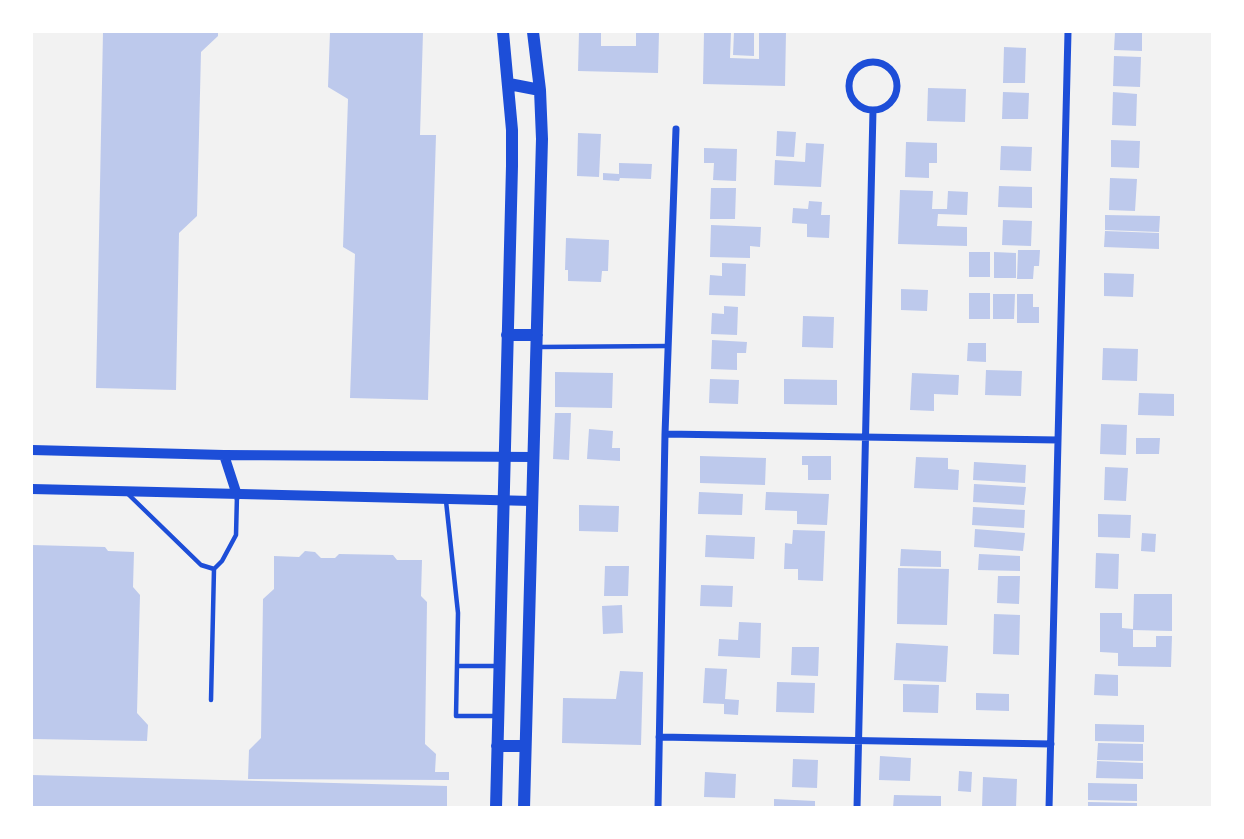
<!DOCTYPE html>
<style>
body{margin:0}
#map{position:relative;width:1244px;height:839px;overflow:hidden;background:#f2f2f2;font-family:"Golos Text",sans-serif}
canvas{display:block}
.frame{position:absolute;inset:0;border:33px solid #fff;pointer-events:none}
</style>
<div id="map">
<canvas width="1244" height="839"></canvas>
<div class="frame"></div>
</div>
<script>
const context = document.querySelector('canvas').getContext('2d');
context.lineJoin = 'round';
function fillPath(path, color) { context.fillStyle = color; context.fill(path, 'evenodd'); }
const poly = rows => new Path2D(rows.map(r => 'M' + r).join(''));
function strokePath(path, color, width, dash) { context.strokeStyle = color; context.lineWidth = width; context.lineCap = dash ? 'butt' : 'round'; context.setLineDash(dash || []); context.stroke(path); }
fillPath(poly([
 [103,32,218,32,218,36,201,52,197,216,179,233,176,390,96,388],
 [330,32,423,32,420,135,436,135,428,400,350,398,355,254,343,247,348,99,328,87],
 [579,32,601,32,601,46,636,46,636,32,659,32,658,73,578,71],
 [704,32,731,32,730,58,759,59,759,32,786,32,785,86,703,84],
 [734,32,754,32,754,56,733,55],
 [1115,32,1142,32,1142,51,1114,50],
 [1004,47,1026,48,1025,83,1003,83],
 [1114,56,1141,57,1140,87,1113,86],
 [928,88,966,89,965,122,927,121],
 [1003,92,1029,93,1028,119,1002,119],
 [1113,92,1137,94,1136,126,1112,125],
 [777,131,796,132,794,157,776,156],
 [578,133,601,134,599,177,577,176],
 [1111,140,1140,141,1139,168,1111,167],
 [906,142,937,143,937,163,929,163,929,178,905,177],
 [806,143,824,144,821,187,774,185,775,160,805,162],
 [1001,146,1032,147,1031,171,1000,170],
 [704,148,737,149,736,181,713,180,714,163,704,163],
 [619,163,652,164,651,179,620,178,619,181,603,180,603,173,619,174],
 [1110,178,1137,179,1135,211,1109,210],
 [999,186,1032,187,1032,208,998,207],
 [711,188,736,188,735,219,710,219],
 [900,190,933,191,932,209,947,209,948,191,968,192,967,215,938,214,937,226,967,227,967,246,898,244],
 [809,201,822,202,821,215,830,215,829,238,807,237,807,224,792,223,793,208,808,209],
 [1105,215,1160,216,1159,232,1105,230],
 [1003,220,1032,221,1031,246,1002,245],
 [711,225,761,227,760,247,750,246,750,258,710,257],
 [1105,231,1159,233,1159,249,1104,247],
 [566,238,609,240,608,271,602,271,601,282,568,281,568,270,565,270],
 [1018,250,1040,250,1039,266,1034,266,1033,279,1017,279],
 [969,252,990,252,990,277,969,277],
 [994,252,1016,253,1016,278,994,278],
 [722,263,746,264,745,296,709,295,710,275,722,276],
 [1104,273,1134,274,1133,297,1104,296],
 [901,289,928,290,927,311,901,310],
 [969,293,990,293,990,319,969,319],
 [993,294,1015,294,1014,319,993,319],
 [1017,294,1033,294,1033,307,1039,307,1039,323,1017,323],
 [724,306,738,307,737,335,711,334,712,313,724,314],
 [803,316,834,317,833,348,802,347],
 [712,340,747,342,746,353,737,353,737,370,711,369],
 [968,343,986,343,986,362,967,361],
 [1103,348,1138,349,1137,381,1102,380],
 [986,370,1022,371,1021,396,985,395],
 [555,372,613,373,612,408,555,407],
 [912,373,959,375,958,395,934,394,934,411,910,410],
 [710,379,739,380,738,404,709,403],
 [784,379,837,380,837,405,784,404],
 [1139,393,1174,394,1174,416,1138,415],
 [555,413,571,413,569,460,553,459],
 [1101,424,1127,425,1126,455,1100,454],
 [589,429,613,431,612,448,620,448,620,461,587,459],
 [1136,438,1160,438,1159,454,1136,454],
 [700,456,766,458,765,485,700,483],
 [802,456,831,456,831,480,808,480,808,465,802,465],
 [916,457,948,458,948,469,959,470,958,490,914,488],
 [974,462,1026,465,1025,483,973,480],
 [1105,467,1128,468,1126,501,1104,500],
 [974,484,1026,487,1024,505,973,502],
 [699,492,743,494,742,515,698,514],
 [766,492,829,494,827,525,797,524,797,511,765,510],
 [579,505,619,506,618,532,579,531],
 [973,507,1025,510,1024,528,972,525],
 [1098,514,1131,515,1130,538,1098,537],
 [975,529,1025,533,1023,551,974,547],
 [793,530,825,531,823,581,798,580,798,569,784,569,785,543,792,544],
 [1142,533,1156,534,1155,552,1141,551],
 [706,535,755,537,754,559,705,557],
 [32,545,105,547,108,551,134,552,133,587,140,595,137,713,148,725,147,741,32,739],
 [901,549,941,551,941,567,900,566],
 [305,551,315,552,321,558,335,558,339,554,393,555,397,560,422,560,421,596,427,602,425,744,436,754,435,772,449,772,449,780,248,779,249,750,261,738,263,599,274,589,274,556,299,557],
 [1096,553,1119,554,1118,589,1095,588],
 [979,554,1020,556,1020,571,978,570],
 [605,566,629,566,628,596,604,596],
 [898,568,949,569,947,625,897,624],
 [998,576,1020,576,1019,604,997,603],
 [701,585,733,586,732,607,700,606],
 [1134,594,1172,594,1172,631,1133,630,1133,647,1156,647,1156,636,1172,636,1171,667,1118,666,1118,653,1100,652,1100,613,1122,613,1122,628,1133,629],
 [622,605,623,633,603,634,602,606],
 [994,614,1020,615,1019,655,993,654],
 [739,622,761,623,760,658,718,656,719,639,738,640],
 [896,643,948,646,946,682,894,680],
 [792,647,819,647,818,676,791,675],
 [705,668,727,669,725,699,739,700,738,715,724,714,724,704,703,703],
 [620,671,643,672,641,745,562,743,563,698,616,699],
 [1095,674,1118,675,1118,696,1094,695],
 [777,682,815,683,814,713,776,712],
 [903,684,939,685,938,713,903,712],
 [976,693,1009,694,1009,711,976,710],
 [1095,724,1144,725,1144,742,1095,741],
 [1098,743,1143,744,1143,761,1097,760],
 [880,756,911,758,910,781,879,780],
 [793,759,818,760,817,788,792,787],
 [1097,761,1143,763,1143,779,1096,778],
 [959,771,972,772,971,792,958,791],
 [705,772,736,774,735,798,704,797],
 [32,775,447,786,447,808,32,808],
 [983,777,1017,779,1016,808,982,808],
 [1088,783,1137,784,1137,801,1088,800],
 [894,795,941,796,941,808,893,808],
 [774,799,815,801,815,808,774,808],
 [1088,802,1137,803,1137,808,1088,808]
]), '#bdc9ec');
strokePath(poly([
 [540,347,667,346],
 [127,493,201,565,214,569,222,561,236,535,237,495],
 [446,501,458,613,456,716,497,716],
 [457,666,498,666],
 [211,700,214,569]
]), '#1d4ed8', 4.5);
strokePath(poly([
 '849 86a24 24 0 1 1 48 0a24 24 0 1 1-48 0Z',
 [665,434,1058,440],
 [659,737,1051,744],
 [658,808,665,434,676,129],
 [857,808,873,110],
 [1049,808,1068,32]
]), '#1d4ed8', 7);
strokePath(poly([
 [32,450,224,455,533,457],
 [224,455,237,495],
 [32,489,532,501]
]), '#1d4ed8', 10);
strokePath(poly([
 [509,84,540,90],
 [507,335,537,335],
 [497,746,525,746],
 [496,808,512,166,512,130,503,32],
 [524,808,542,139,540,90,533,32]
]), '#1d4ed8', 12);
</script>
